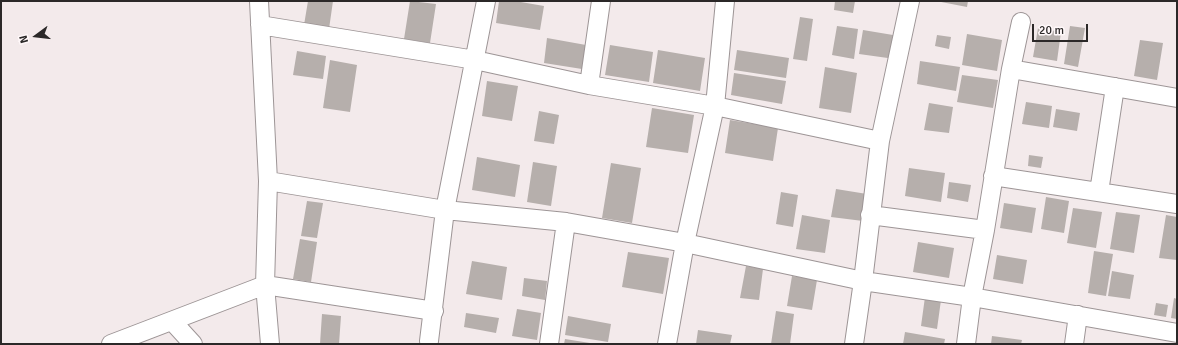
<!DOCTYPE html>
<style>
body{margin:0}
#map{position:relative;width:1178px;height:345px;overflow:hidden;background:#f3eaeb;font-family:Signika,sans-serif}
canvas{display:block}
.frame{position:absolute;inset:0;border:2px solid #2b2828;pointer-events:none}
.north{position:absolute;left:16px;top:16px;width:40px;height:40px;-webkit-text-stroke:3px #fff8f9;paint-order:stroke;rotate:255deg;font-size:11px;font-weight:700;line-height:16px;text-align:center;color:#2b2828}
.north::after{content:'';display:block;margin:auto;width:14px;height:18px;background:#2b2828;clip-path:polygon(50% 0,100% 100%,50% 72%,0 100%)}
.scale{position:absolute;left:1032px;top:24px;width:56px;height:18px;box-sizing:border-box;border:2px solid #2b2828;border-top:0;padding-left:5px;font-size:12px;line-height:14px;white-space:nowrap;color:#2b2828;-webkit-text-stroke:3px #fff8f9;paint-order:stroke}
</style>
<div id="map">
<canvas width="1178" height="345"></canvas>
<div class="frame"></div>
<div class="north">N</div>
<div class="scale">20 m</div>
</div>
<script>
const context = document.querySelector('canvas').getContext('2d');
context.lineJoin = 'round';
function fillPath(path, color) { context.fillStyle = color; context.fill(path, 'evenodd'); }
const poly = rows => new Path2D(rows.map(r => 'M' + r).join(''));
function strokePath(path, color, width, dash) { context.strokeStyle = color; context.lineWidth = width; context.lineCap = dash ? 'butt' : 'round'; context.setLineDash(dash || []); context.stroke(path); }
fillPath(poly([
 [308,1,333,1,329,29,304,25],
 [410,1,436,4,430,43,404,39],
 [499,1,515,1,544,6,540,30,496,23],
 [835,1,855,1,853,13,834,10],
 [936,1,968,1,967,7],
 [800,17,813,19,807,61,793,59],
 [837,26,858,29,854,59,832,55],
 [1070,26,1085,28,1078,67,1064,64],
 [1038,28,1061,32,1057,61,1033,57],
 [863,30,899,36,895,59,859,54],
 [967,34,1002,40,997,71,962,65],
 [937,35,951,37,949,49,935,46],
 [547,38,586,45,582,69,544,63],
 [1140,40,1163,43,1157,80,1134,76],
 [610,45,653,52,649,82,605,75],
 [658,50,705,58,700,91,653,83],
 [737,50,789,58,786,78,734,70],
 [297,51,326,56,323,79,293,75],
 [330,60,357,65,350,112,323,108],
 [920,61,960,67,956,91,917,84],
 [825,67,857,73,851,113,819,108],
 [734,73,786,81,782,104,731,95],
 [962,75,998,80,993,108,957,102],
 [487,81,518,86,512,121,482,116],
 [1026,102,1052,106,1049,128,1022,124],
 [929,103,953,107,949,133,924,130],
 [652,108,694,115,688,153,646,147],
 [1056,109,1080,113,1077,131,1053,127],
 [539,111,559,115,554,144,534,141],
 [730,120,778,128,773,161,725,153],
 [1029,155,1043,157,1041,168,1028,166],
 [477,157,520,165,515,197,472,190],
 [533,162,557,166,551,206,527,202],
 [611,163,641,168,632,223,602,218],
 [909,168,945,173,941,202,905,196],
 [949,182,971,185,968,202,947,198],
 [836,189,867,194,863,221,831,217],
 [781,192,798,195,793,227,776,224],
 [1046,197,1069,201,1064,233,1041,229],
 [307,201,323,203,317,238,301,236],
 [1004,203,1036,208,1032,233,1000,228],
 [1073,208,1102,212,1096,248,1067,243],
 [1116,212,1140,215,1134,253,1110,249],
 [802,215,830,220,825,253,796,249],
 [1166,215,1177,217,1177,260,1159,258],
 [300,239,317,242,311,282,293,279],
 [918,242,954,248,949,278,913,272],
 [1094,251,1113,254,1106,296,1088,293],
 [628,252,669,258,663,294,622,287],
 [997,255,1027,260,1023,284,993,279],
 [472,261,507,267,502,300,466,294],
 [746,266,763,269,759,300,740,298],
 [1112,271,1134,275,1130,299,1108,296],
 [792,276,817,280,812,310,787,306],
 [524,278,547,281,545,300,522,296],
 [925,297,941,300,937,329,921,326],
 [1174,298,1177,299,1177,319,1171,318],
 [1156,303,1168,305,1166,317,1154,315],
 [517,309,541,313,537,340,512,336],
 [776,311,794,314,790,344,771,344],
 [466,313,499,318,496,333,464,327],
 [322,314,341,316,339,344,320,344],
 [568,316,611,324,608,342,565,335],
 [698,330,732,335,730,344,696,344],
 [905,332,945,339,944,344,903,344],
 [992,336,1022,340,1021,344,991,344],
 [565,339,590,343,590,344,564,344]
]), '#b6afac');
const minor = poly([
 [259,1,268,181,265,285,270,344],
 [260,25,475,60,589,85,715,106,880,141],
 [1011,69,1177,98],
 [589,85,601,1],
 [993,176,1177,204],
 [268,181,445,210,566,222,685,243,863,281,972,297,1177,333],
 [1099,192,1115,87],
 [870,215,985,230],
 [172,321,193,344],
 [429,341,445,210,486,1],
 [111,344,265,285,434,311],
 [549,344,566,222],
 [667,344,685,243,715,106,725,1],
 [854,344,863,281,880,141,910,1],
 [966,344,972,297,985,230,1011,69,1021,22],
 [1074,344,1078,315]
]);
strokePath(minor, '#9d9596', 20);
strokePath(minor, '#fff', 18);
</script>
